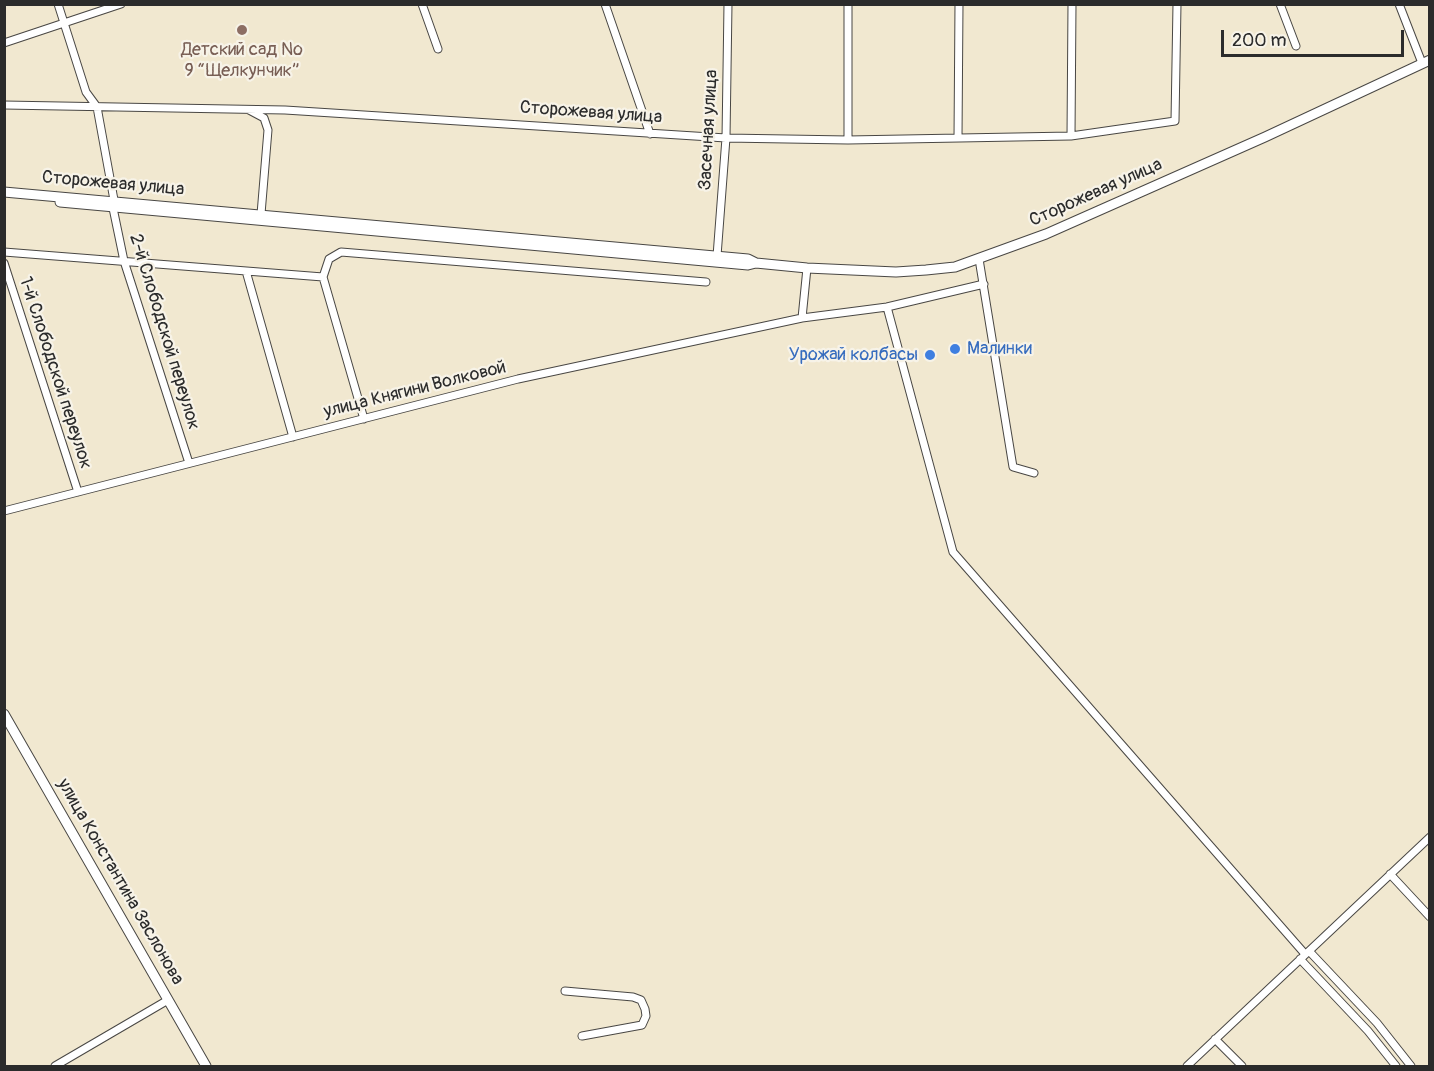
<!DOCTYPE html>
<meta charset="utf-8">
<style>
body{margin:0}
#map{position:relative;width:1434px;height:1071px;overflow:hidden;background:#f1e8d0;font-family:Pangolin,sans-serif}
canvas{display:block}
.frame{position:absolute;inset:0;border:6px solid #2b2b2b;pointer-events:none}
.scale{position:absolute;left:1221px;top:30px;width:183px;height:27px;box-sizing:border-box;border:3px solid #2b2b2b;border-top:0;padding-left:8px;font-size:18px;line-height:21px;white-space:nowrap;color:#2b2b2b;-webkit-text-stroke:4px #f7f3e8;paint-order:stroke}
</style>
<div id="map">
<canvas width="1434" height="1071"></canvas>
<div class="frame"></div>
<div class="scale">200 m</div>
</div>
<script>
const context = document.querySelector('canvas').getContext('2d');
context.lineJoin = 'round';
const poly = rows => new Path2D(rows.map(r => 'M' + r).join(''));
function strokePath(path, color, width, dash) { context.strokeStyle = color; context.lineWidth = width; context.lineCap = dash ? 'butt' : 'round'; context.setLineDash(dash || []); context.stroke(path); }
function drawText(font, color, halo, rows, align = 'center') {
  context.font = font + ' Pangolin,sans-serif'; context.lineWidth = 4.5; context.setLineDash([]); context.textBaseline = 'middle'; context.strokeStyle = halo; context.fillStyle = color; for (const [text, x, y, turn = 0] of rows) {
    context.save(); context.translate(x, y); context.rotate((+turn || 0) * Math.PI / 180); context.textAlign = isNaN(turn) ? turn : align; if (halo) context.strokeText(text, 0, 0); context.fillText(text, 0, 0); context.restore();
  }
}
const street = poly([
 [58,4,86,92,97,107,114,200],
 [422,4,438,49],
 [605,4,650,134],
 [1280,4,1296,46],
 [1399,4,1422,63],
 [4,43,121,4],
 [4,105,285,110,726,138,848,140,1071,136,1175,121,1177,4],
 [249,110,264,118,268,130,261,214],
 [1071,136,1072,4],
 [958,138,959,4],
 [848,140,848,4],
 [113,208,124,261,189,463],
 [4,252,323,277],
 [717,256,726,138,728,4],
 [979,259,1013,467,1034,473],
 [4,263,78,492],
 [246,271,293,437],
 [323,277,329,259,341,252,706,282],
 [323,277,364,419],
 [887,307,953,552,1305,954],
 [802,318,807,268],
 [4,511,518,379,802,318,887,307,984,284],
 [1390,874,1430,917],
 [1309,951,1377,1023,1411,1066],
 [1300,959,1368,1031,1396,1066],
 [565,991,633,997,641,1000,645,1009,646,1016,642,1025,582,1036],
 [1215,1039,1242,1066],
 [55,1066,168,1000],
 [1187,1066,1430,837]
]);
const secondary = poly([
 [4,192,748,259,756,263,807,268,896,272,926,270,955,267,1046,234,1265,137,1430,60],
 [60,202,748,265,756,263],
 [4,714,206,1066]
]);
strokePath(street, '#494744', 9);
strokePath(secondary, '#494744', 11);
strokePath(street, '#fff', 7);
strokePath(secondary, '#fff', 9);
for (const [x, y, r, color] of [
 [242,30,6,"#8d6e63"],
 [955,349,6,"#3f7fe0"],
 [930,355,6,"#3f7fe0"]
]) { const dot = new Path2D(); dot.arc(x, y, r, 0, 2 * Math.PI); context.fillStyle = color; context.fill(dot); strokePath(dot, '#f7f3e8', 2); }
drawText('18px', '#785e54', '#f7f3e8', [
 ["Детский сад №",242,50],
 ["9 “Щелкунчик”",242,71]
]);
drawText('18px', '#2b2b2b', '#f7f3e8', [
 ["Сторожевая улица",591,113,4],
 ["Засечная улица",709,130,-87],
 ["Сторожевая улица",113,184,5],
 ["Сторожевая улица",1096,193,-24],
 ["2-й Слободской переулок",164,332,73],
 ["1-й Слободской переулок",55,373,72],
 ["улица Княгини Волковой",415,390,-14],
 ["улица Константина Заслонова",120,882,60]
]);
drawText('18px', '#366cbe', '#f7f3e8', [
 ["Малинки",967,349],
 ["Урожай колбасы",918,355,"right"]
], 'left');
</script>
